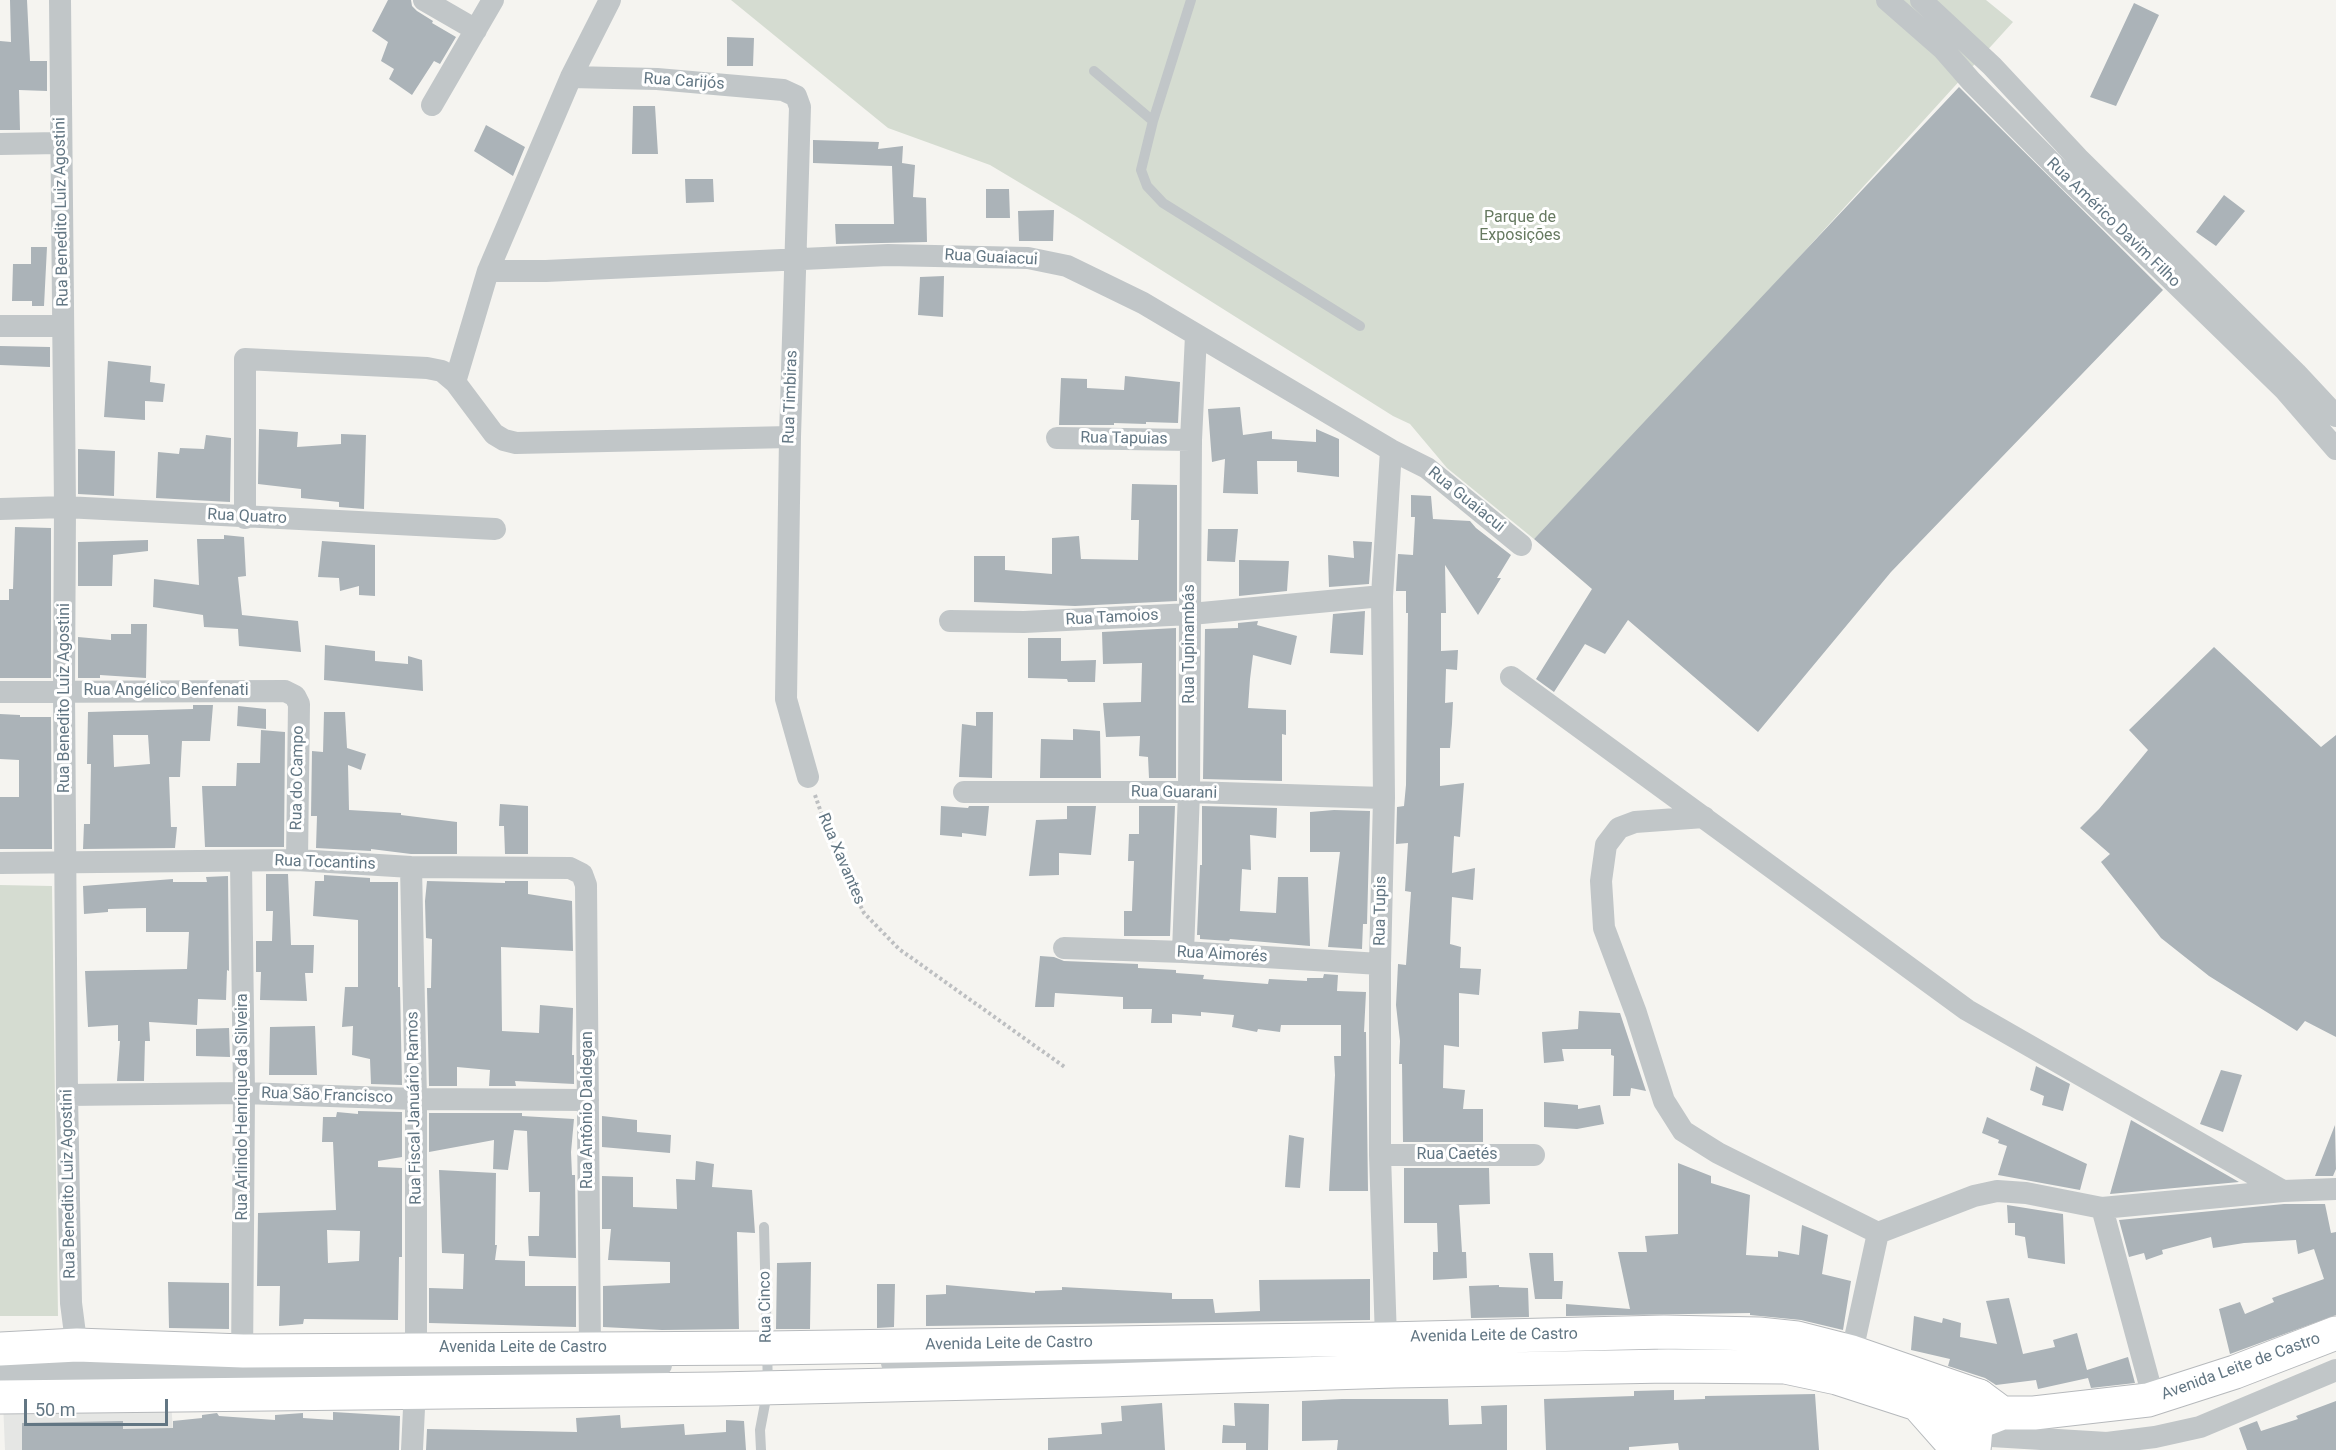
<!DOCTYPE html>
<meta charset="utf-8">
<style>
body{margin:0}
#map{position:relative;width:2336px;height:1450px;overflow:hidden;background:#f5f4f0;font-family:Roboto,sans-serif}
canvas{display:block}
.scale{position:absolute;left:24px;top:1399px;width:144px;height:27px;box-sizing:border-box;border:3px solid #627683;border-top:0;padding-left:8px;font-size:18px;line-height:21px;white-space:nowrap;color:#627683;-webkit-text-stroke:4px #fff;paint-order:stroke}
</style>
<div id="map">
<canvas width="2336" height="1450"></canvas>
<div class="scale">50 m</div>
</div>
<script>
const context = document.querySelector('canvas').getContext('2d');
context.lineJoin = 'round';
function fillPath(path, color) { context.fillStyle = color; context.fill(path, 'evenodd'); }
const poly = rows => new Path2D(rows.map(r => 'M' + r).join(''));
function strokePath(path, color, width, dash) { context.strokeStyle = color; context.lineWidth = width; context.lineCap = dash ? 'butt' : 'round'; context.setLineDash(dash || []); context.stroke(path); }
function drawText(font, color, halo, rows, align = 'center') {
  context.font = font + ' Roboto,sans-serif'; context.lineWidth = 6; context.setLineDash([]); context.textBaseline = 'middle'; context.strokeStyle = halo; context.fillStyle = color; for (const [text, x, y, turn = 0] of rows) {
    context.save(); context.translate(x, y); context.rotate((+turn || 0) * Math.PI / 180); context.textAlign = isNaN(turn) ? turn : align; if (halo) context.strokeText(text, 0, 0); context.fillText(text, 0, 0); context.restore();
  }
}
fillPath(poly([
 [171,1399,174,1450,5,1450,3,1401]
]), '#e5e6e4');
fillPath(poly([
 [731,0,1986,0,2013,22,1713,352,1534,539,1447,468,1410,424,1393,416,1077,217,990,165,888,128],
 [0,885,52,886,58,1316,0,1316]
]), '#d5dcd1');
fillPath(poly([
 [10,0,27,0,30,61,47,61,47,91,19,90,20,130,0,130,0,41,11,42],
 [388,0,411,0,412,6,417,11,433,21,432,23,456,37,440,64,434,61,412,95,389,79,394,69,381,61,388,42,372,31],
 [2134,3,2159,15,2116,106,2090,97],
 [727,37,754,38,753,66,727,66],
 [1959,87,2163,290,1891,572,1758,732,1628,620,1605,654,1585,644,1554,692,1536,679,1592,589,1534,539],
 [633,106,655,106,658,154,632,154],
 [486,125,525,147,513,176,474,151],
 [813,140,879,142,878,149,903,146,902,163,915,165,913,197,926,198,927,242,836,244,835,224,894,224,892,166,813,163],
 [685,179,713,179,714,202,686,203],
 [986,189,1009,189,1010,218,986,218],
 [2224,195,2245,211,2216,246,2196,232],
 [1054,210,1053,241,1019,241,1018,211],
 [31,247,47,247,44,306,32,306,32,301,12,301,13,264,31,264],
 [944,276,943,317,918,315,920,277],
 [0,346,50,347,50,367,0,365],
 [108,361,151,366,150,382,165,384,163,402,145,401,145,420,104,417],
 [1125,376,1180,382,1178,423,1146,422,1146,424,1114,423,1114,425,1059,425,1061,378,1087,379,1087,388,1124,390],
 [1240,407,1243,435,1272,431,1272,439,1316,442,1316,429,1339,439,1339,477,1297,472,1297,461,1257,461,1258,494,1223,493,1225,459,1212,462,1208,409],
 [259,429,298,432,297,447,341,444,341,434,366,435,364,509,339,507,339,502,301,498,301,489,258,484],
 [206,435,231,438,230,502,156,498,158,452,179,454,180,448,204,449],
 [78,449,115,451,114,496,78,494],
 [1132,484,1177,485,1177,601,1075,606,974,602,974,556,1005,556,1005,570,1052,574,1052,538,1079,536,1081,559,1138,560,1139,520,1131,520],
 [1411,495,1431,496,1433,519,1470,521,1476,528,1511,555,1497,578,1501,578,1478,615,1445,565,1446,613,1441,613,1441,651,1458,650,1457,670,1446,669,1445,703,1453,702,1452,724,1450,748,1440,748,1440,786,1464,783,1460,837,1454,836,1452,873,1475,868,1473,900,1452,897,1450,944,1461,947,1460,968,1481,969,1479,995,1459,993,1459,1047,1444,1045,1443,1088,1465,1090,1463,1109,1483,1109,1483,1142,1403,1142,1402,1064,1399,1064,1400,1041,1396,1005,1398,964,1406,965,1411,892,1405,891,1408,843,1396,844,1397,807,1404,806,1406,785,1408,613,1406,613,1406,591,1396,591,1398,554,1413,555,1415,517,1411,517],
 [15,527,51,528,51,678,0,678,0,600,9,600,9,589,13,589],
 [1208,529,1238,529,1235,562,1207,561],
 [224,535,244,537,246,576,238,577,242,615,298,621,301,652,239,646,238,629,204,627,203,615,153,607,154,579,199,585,197,539,224,539],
 [148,540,148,551,113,555,112,586,78,586,78,542],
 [322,541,375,545,375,596,359,595,359,586,340,591,339,578,318,577],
 [1353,541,1372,542,1369,584,1329,587,1328,555,1354,558],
 [1239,560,1289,561,1287,591,1239,596],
 [1365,611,1363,655,1330,653,1333,614],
 [1258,621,1257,625,1297,636,1291,665,1253,655,1250,679,1248,708,1286,710,1286,735,1282,734,1282,781,1203,779,1205,629,1238,628,1238,623],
 [131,624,147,624,146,678,100,675,100,678,78,678,78,637,111,640,111,634,131,634],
 [1176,628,1176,778,1149,778,1148,757,1139,756,1140,736,1106,737,1103,703,1141,702,1142,663,1103,664,1102,632],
 [1028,638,1061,638,1061,661,1096,660,1095,682,1068,682,1067,679,1028,678],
 [325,645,375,651,375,661,408,664,408,656,422,660,423,691,324,680],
 [2214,647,2321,747,2336,735,2336,1037,2305,1021,2297,1031,2209,976,2161,938,2101,862,2110,854,2080,828,2099,809,2148,750,2129,730],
 [193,705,213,705,210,741,182,741,180,777,169,777,171,827,177,827,175,848,83,849,84,824,90,824,91,764,87,764,88,712,193,709],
 [113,735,148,735,150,764,114,767],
 [238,706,266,709,266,729,237,726],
 [324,712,345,712,347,748,366,754,361,770,348,765,349,810,401,813,401,815,457,822,457,854,411,854,371,849,371,851,316,848,317,816,311,816,312,751,323,752],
 [976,712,993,712,992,778,959,777,962,724,976,726],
 [0,714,20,715,20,717,51,717,52,849,0,849,0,797,19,797,19,760,0,759],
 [1073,729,1100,731,1101,778,1040,778,1041,739,1073,740],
 [261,730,285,732,284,847,205,847,202,786,236,786,237,763,260,763],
 [500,804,528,806,528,854,505,854,504,826,499,826],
 [941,806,968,808,969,806,989,806,986,836,962,833,962,837,940,835],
 [1067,806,1096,806,1091,855,1059,853,1059,875,1029,876,1036,820,1067,819],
 [1139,806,1175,806,1170,936,1124,936,1124,911,1132,911,1134,861,1128,861,1129,834,1139,834],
 [1202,806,1277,808,1276,838,1250,835,1251,870,1242,869,1240,911,1276,913,1278,877,1308,877,1310,946,1230,939,1229,941,1200,939,1200,935,1197,935,1200,865,1202,865],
 [1334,810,1370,811,1367,924,1363,924,1362,949,1328,947,1340,852,1310,852,1310,812],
 [266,874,288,874,291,945,314,945,313,973,305,973,307,1001,260,1000,261,972,256,972,256,941,272,941,273,911,266,911],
 [324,875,370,878,370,882,398,882,398,987,400,987,402,1085,371,1084,370,1059,352,1055,353,1026,342,1027,345,987,358,987,358,920,313,916,315,881,324,881],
 [228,876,229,971,227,970,226,1000,198,999,197,1025,149,1022,150,1041,145,1041,144,1081,117,1081,120,1041,118,1041,118,1025,88,1027,85,971,187,969,189,932,146,932,146,908,108,909,108,912,84,914,83,886,173,879,173,882,207,882,206,877],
 [427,881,505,883,505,881,528,881,528,894,572,901,573,951,501,947,502,1031,539,1033,540,1005,573,1008,572,1055,574,1055,574,1084,515,1081,516,1086,489,1086,490,1070,457,1067,457,1086,429,1086,427,988,431,988,432,939,426,938,425,901],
 [1040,956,1054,957,1064,961,1138,964,1138,968,1176,970,1176,973,1204,975,1203,979,1268,984,1269,979,1307,981,1307,978,1323,978,1324,974,1338,975,1337,991,1366,992,1364,1032,1366,1032,1368,1191,1329,1191,1335,1075,1334,1056,1341,1056,1341,1025,1281,1025,1280,1032,1258,1029,1257,1032,1232,1027,1234,1015,1201,1012,1201,1016,1172,1014,1172,1023,1151,1023,1152,1009,1123,1009,1123,997,1055,993,1054,1007,1035,1007],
 [1579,1011,1620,1013,1646,1091,1631,1088,1630,1096,1613,1096,1614,1056,1611,1055,1611,1049,1562,1049,1564,1061,1544,1063,1542,1032,1578,1029],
 [315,1026,317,1075,269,1075,270,1027],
 [229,1028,230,1057,196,1056,196,1029],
 [2036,1066,2070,1084,2063,1111,2042,1105,2044,1096,2030,1090],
 [2221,1070,2242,1075,2223,1132,2200,1124],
 [1544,1102,1578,1105,1578,1109,1600,1105,1604,1124,1577,1129,1544,1127],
 [358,1111,402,1112,402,1157,378,1161,378,1167,402,1168,402,1257,399,1257,398,1320,304,1319,303,1324,279,1326,280,1286,257,1286,258,1213,336,1210,333,1142,322,1142,323,1117,336,1117,337,1112,358,1114],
 [327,1230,360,1231,359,1261,328,1263],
 [429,1113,522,1113,522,1116,574,1119,571,1152,572,1175,575,1175,576,1258,529,1256,528,1236,539,1236,540,1192,529,1192,527,1131,514,1130,508,1170,493,1169,494,1140,429,1152],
 [602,1116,637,1120,637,1132,671,1135,670,1153,602,1147],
 [1987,1117,2087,1164,2080,1190,1998,1175,2007,1146,1998,1143,1999,1140,1982,1133],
 [2131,1120,2239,1182,2110,1194],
 [2335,1125,2336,1169,2333,1176,2315,1176],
 [1289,1135,1304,1138,1300,1188,1285,1187],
 [696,1161,714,1164,712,1187,752,1190,755,1233,737,1232,739,1329,662,1330,603,1327,603,1286,670,1283,670,1262,608,1260,611,1229,602,1229,602,1176,633,1177,633,1207,677,1209,676,1179,695,1180],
 [1678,1163,1711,1176,1711,1183,1750,1195,1746,1255,1778,1257,1778,1251,1799,1255,1802,1225,1828,1235,1822,1274,1851,1281,1843,1330,1801,1320,1750,1315,1750,1313,1566,1316,1566,1304,1630,1309,1618,1252,1647,1252,1645,1236,1678,1234],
 [1404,1168,1489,1168,1490,1204,1459,1205,1462,1252,1466,1252,1467,1278,1433,1280,1433,1252,1438,1252,1437,1223,1404,1223],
 [439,1170,496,1173,495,1245,497,1245,495,1260,525,1261,525,1286,576,1286,576,1327,429,1323,429,1288,463,1289,464,1254,442,1253],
 [2284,1204,2325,1204,2331,1233,2336,1232,2336,1315,2230,1354,2219,1309,2240,1302,2245,1314,2274,1302,2272,1298,2324,1279,2314,1249,2298,1254,2296,1240,2244,1243,2213,1248,2211,1237,2162,1250,2163,1254,2146,1260,2144,1253,2129,1257,2119,1220],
 [2007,1205,2063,1214,2065,1264,2028,1258,2025,1237,2015,1235,2015,1223,2008,1223],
 [1529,1253,1553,1253,1554,1281,1563,1281,1562,1299,1535,1299],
 [811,1262,810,1329,776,1329,777,1263],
 [1370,1279,1370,1320,926,1326,926,1295,946,1294,946,1285,1035,1293,1035,1291,1062,1290,1062,1287,1172,1293,1172,1299,1213,1299,1215,1313,1260,1311,1259,1280],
 [168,1282,229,1283,229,1329,169,1328],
 [877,1284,895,1284,894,1327,877,1328],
 [1499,1285,1499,1287,1528,1288,1529,1317,1471,1318,1469,1286],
 [2009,1298,2023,1354,2055,1347,2053,1340,2077,1333,2087,1370,2128,1357,2135,1383,2091,1388,2088,1378,2038,1389,2036,1380,1996,1385,1985,1378,1948,1366,1950,1359,1911,1350,1914,1316,1942,1323,1943,1318,1961,1323,1960,1337,1997,1344,1986,1301],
 [1674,1390,1674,1400,1705,1399,1705,1396,1815,1394,1819,1450,1679,1450,1678,1443,1629,1447,1629,1450,1546,1450,1544,1399,1634,1396,1634,1391],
 [1342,1399,1448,1399,1449,1425,1482,1424,1481,1406,1507,1405,1507,1450,1337,1450,1338,1440,1302,1441,1302,1401],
 [2336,1401,2336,1450,2247,1450,2239,1428,2257,1421,2261,1431,2298,1419,2296,1416],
 [1162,1403,1165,1450,1048,1450,1048,1438,1102,1434,1101,1423,1122,1421,1121,1406],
 [1234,1403,1269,1404,1268,1450,1246,1450,1246,1443,1222,1443,1223,1425,1235,1426],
 [333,1412,400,1416,399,1450,22,1450,22,1423,123,1421,123,1429,173,1428,173,1421,202,1418,202,1415,217,1413,219,1416,275,1420,275,1415,303,1413,303,1418,333,1420],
 [620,1415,621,1428,684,1424,685,1435,726,1432,726,1420,744,1421,746,1450,426,1450,427,1429,577,1432,576,1418]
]), '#abb3b8');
const primary = poly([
 [1974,1450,1979,1396]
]);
const highway = poly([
 [0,1349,77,1345,243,1351,767,1348,1386,1339,1664,1332,1759,1334,1797,1338,1852,1352,1979,1396,2002,1413],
 [0,1397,717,1389,1107,1380,1394,1371,1668,1366,1785,1367,1837,1378,1976,1423,2002,1413,2034,1413,2148,1400,2235,1372,2336,1333],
 [1920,1407,1958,1450]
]);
strokePath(primary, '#b4b9bc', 35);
strokePath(highway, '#b6b9bc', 35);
strokePath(poly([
 [815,795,836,856,864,913,899,949,1066,1068]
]), '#bdbfc1', 4, [3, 3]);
strokePath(poly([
 [1191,0,1153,121,1141,170,1147,186,1163,203,1360,326],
 [1094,71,1153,121],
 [761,1450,760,1430,768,1388,764,1227]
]), '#c1c6c8', 10);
strokePath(poly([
 [60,0,65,507,64,692,67,1095,71,1303,78,1357],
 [424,0,476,30],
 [1887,0,1943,49,1971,81,2063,174,2284,389,2336,449],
 [1921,0,1992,66,2078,158,2296,373,2336,416],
 [571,77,657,79,783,90,796,96,800,107,790,437,786,699,808,777],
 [432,105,493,0],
 [0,144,60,143],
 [488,271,546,271,888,255,1028,258,1067,266,1143,303,1391,450,1427,468,1521,545],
 [0,326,63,326],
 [455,382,488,271,571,77,610,0],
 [1057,438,1191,440],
 [1391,450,1382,596,1384,798,1380,964,1380,1155,1386,1339,1392,1352],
 [0,509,65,507,495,529],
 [245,518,245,359,427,368,442,371,455,382,494,434,504,440,516,443,790,437],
 [950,621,1024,622,1191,614,1382,596],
 [1511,677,1967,1010,2283,1191],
 [0,692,285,691,295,696,299,704,297,860],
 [964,792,1189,792,1384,798],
 [1704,817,1635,822,1619,828,1606,845,1601,881,1604,928,1636,1013,1664,1101,1683,1131,1718,1153,1878,1233,1974,1196,1997,1191,2026,1193,2102,1208,2283,1191,2336,1189],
 [241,862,244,1093,242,1365],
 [0,863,297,860,411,867,570,868,582,874,586,885,590,1348],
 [411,867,416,1099,416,1367,412,1450],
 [1064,948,1183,952,1380,964],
 [1183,952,1189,792,1191,440,1196,335],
 [67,1095,244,1093,416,1099,588,1100],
 [1380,1155,1534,1155],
 [2102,1208,2152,1393,2148,1400],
 [1669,1350,1741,1349],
 [1852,1352,1878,1233],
 [892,1363,1300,1358],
 [0,1372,661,1365],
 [1975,1435,2107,1443,2155,1437,2200,1427,2336,1370]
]), '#c1c6c8', 22);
strokePath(primary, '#fff', 33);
strokePath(highway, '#fff', 33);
drawText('16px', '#627683', '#fff', [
 ["Rua Carijós",684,82,4],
 ["Rua Benedito Luiz Agostini",62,212,-91],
 ["Rua Américo Davim Filho",2113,223,44],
 ["Rua Guaiacui",991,258,3],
 ["Rua Timbiras",791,397,-88],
 ["Rua Tapuias",1124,439,1],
 ["Rua Guaiacui",1466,500,39],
 ["Rua Quatro",247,517,3],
 ["Rua Tamoios",1112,618,-3],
 ["Rua Tupinambás",1190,644,-90],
 ["Rua Angélico Benfenati",166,691],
 ["Rua Benedito Luiz Agostini",65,698,-90],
 ["Rua do Campo",298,778,-89],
 ["Rua Guarani",1174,793,1],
 ["Rua Xavantes",841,859,67],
 ["Rua Tocantins",325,863,2],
 ["Rua Tupis",1381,911,-89],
 ["Rua Aimorés",1222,955,3],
 ["Rua São Francisco",327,1096,2],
 ["Rua Arlindo Henrique da Silveira",243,1107,-90],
 ["Rua Fiscal Januário Ramos",415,1108,-91],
 ["Rua Antônio Daldegan",588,1110,-90],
 ["Rua Caetés",1457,1155],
 ["Rua Benedito Luiz Agostini",69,1184,-91],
 ["Rua Cinco",766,1307,-91],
 ["Avenida Leite de Castro",1494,1336,-1],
 ["Avenida Leite de Castro",1009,1344,-1],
 ["Avenida Leite de Castro",523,1348],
 ["Avenida Leite de Castro",2241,1367,-20]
]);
drawText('16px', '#677a61', '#fff', [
 ["Parque de",1520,218],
 ["Exposições",1520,236]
]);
</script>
